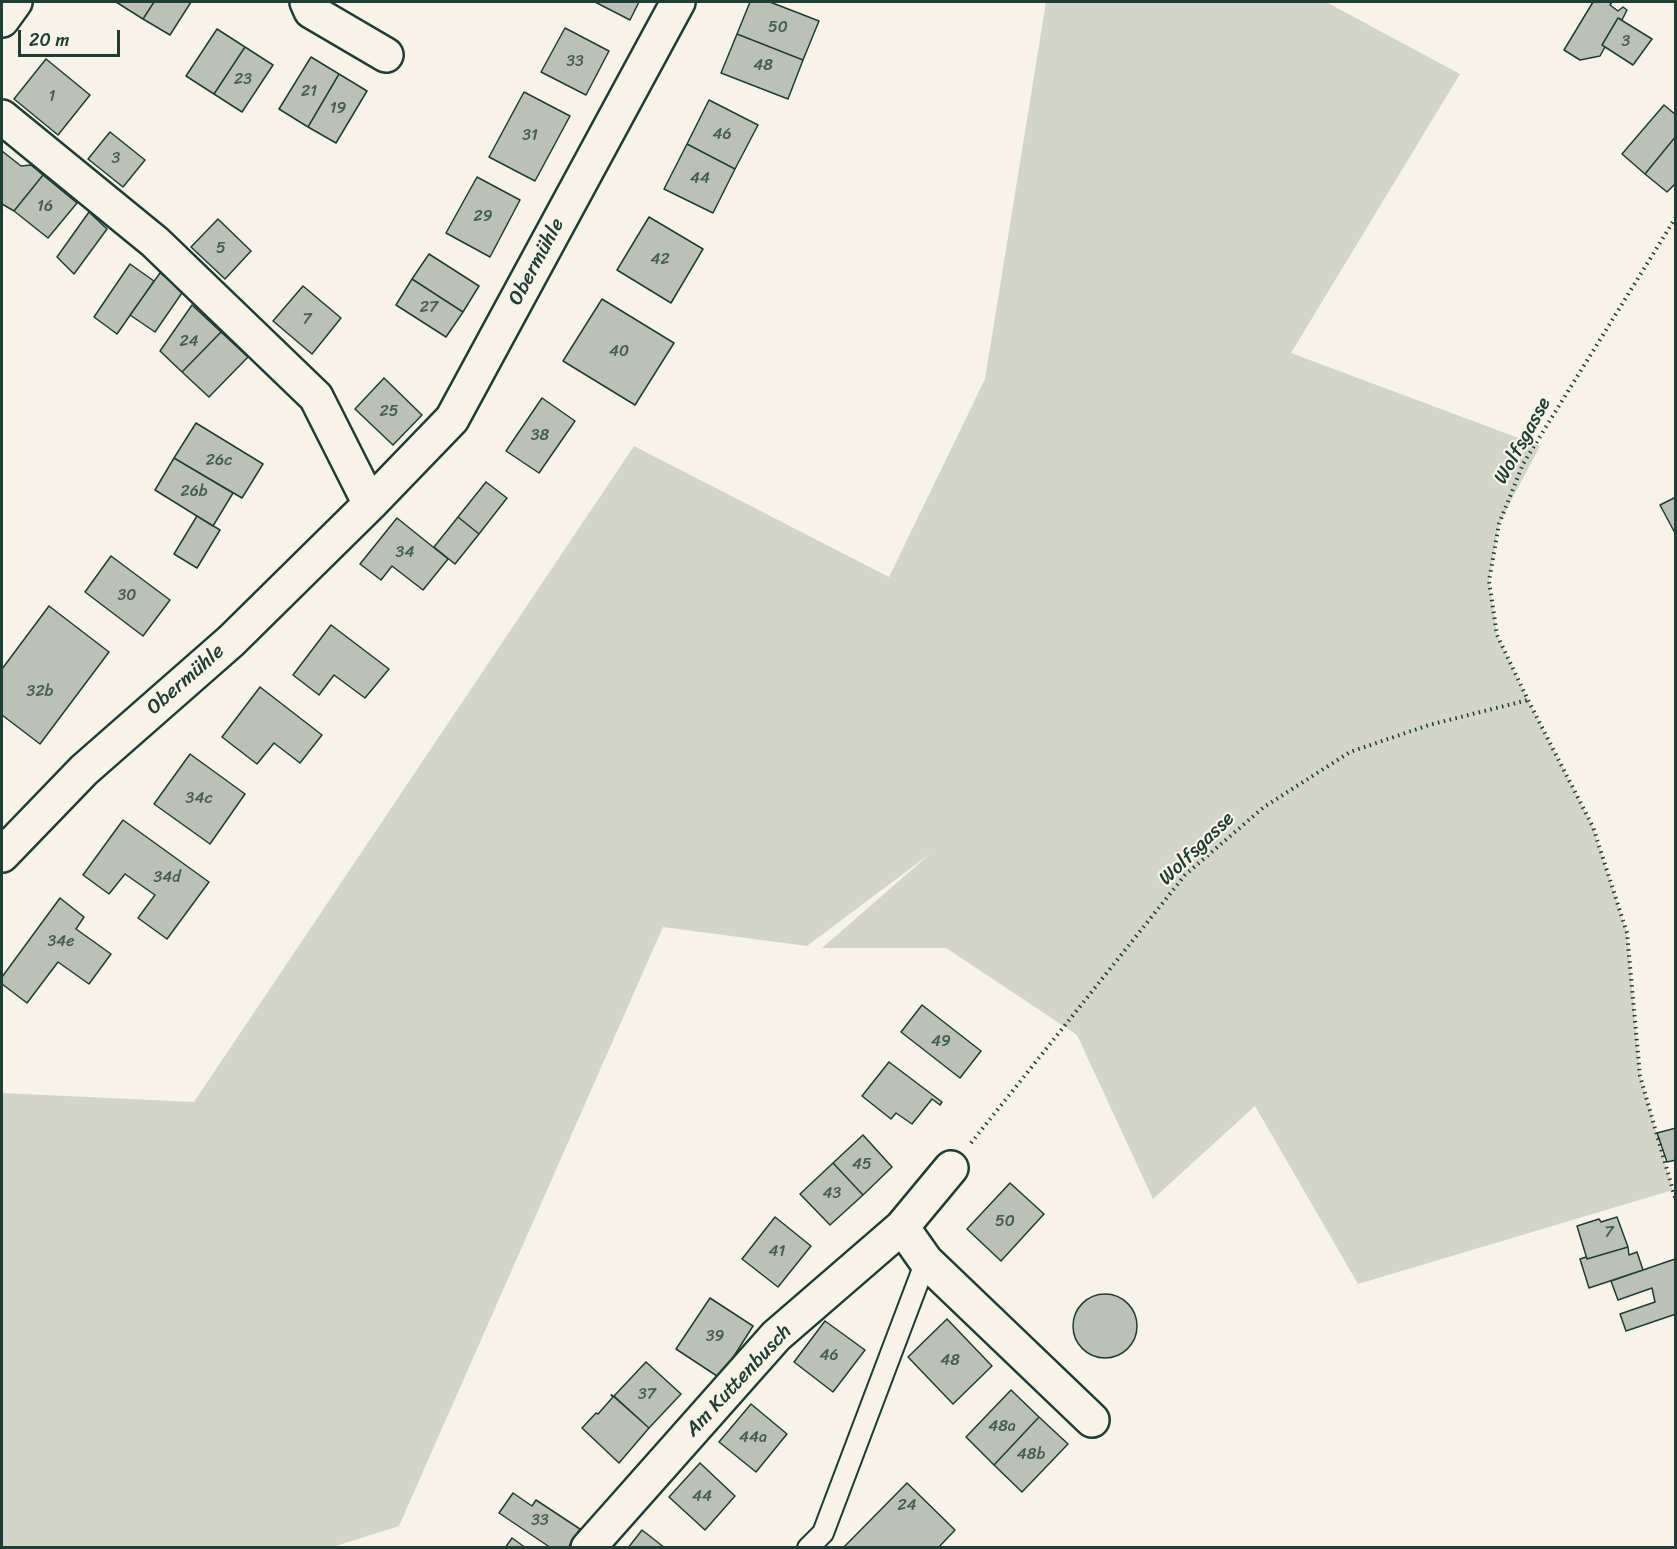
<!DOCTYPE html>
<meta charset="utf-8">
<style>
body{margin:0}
#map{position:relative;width:1677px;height:1549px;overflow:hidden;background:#f7f3e8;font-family:Sriracha,sans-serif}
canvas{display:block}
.frame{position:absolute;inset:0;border:3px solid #1f3d34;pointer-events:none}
.scale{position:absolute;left:18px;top:30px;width:102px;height:27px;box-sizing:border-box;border:3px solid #1f3d34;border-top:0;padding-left:8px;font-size:18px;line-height:21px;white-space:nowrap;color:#1f3d34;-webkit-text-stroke:4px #f7f3e8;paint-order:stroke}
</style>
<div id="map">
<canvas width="1677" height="1549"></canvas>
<div class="frame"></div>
<div class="scale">20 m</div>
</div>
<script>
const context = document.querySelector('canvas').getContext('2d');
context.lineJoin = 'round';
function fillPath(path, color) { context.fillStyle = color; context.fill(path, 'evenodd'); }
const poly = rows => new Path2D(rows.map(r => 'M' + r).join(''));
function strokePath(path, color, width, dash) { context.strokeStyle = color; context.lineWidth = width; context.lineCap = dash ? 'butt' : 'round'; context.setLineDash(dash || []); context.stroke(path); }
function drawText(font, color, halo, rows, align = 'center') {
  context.font = font + ' Sriracha,sans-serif'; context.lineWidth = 4.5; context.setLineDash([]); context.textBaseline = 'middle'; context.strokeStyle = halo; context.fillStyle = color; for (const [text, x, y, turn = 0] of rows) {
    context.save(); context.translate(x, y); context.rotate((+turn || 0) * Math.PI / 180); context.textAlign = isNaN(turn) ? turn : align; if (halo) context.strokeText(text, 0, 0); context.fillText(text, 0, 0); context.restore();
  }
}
fillPath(poly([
 [1046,2,1326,2,1460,74,1291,353,1540,446,1499,524,1489,581,1497,635,1528,700,1593,827,1627,933,1640,1076,1673,1190,1358,1284,1255,1106,1153,1199,1077,1035,946,948,822,948,931,853,807,946,663,927,399,1526,333,1547,2,1547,2,1093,194,1102,634,446,889,577,985,379]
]), '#d3d5ca');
const building = poly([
 [116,2,154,2,143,19,116,2],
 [154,2,191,2,170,35,143,19,154,2],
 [595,2,639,2,630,20,595,2],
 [750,2,770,2,819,21,803,60,737,34,750,2],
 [1593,2,1612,2,1610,5,1618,11,1623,7,1627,10,1622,20,1618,18,1602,45,1605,47,1600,56,1580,60,1564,50,1593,2],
 [1618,18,1652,39,1633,65,1602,45,1618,18],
 [565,28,609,51,586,95,541,72,565,28],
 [217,29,245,47,214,94,186,76,217,29],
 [737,34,803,60,788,99,721,73,737,34],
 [245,47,273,65,242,112,214,94,245,47],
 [311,57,339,74,308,127,279,109,311,57],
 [46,59,90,95,58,135,14,99,46,59],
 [339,74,367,91,336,143,308,127,339,74],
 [524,92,570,116,535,181,489,157,524,92],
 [709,100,758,125,735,169,687,144,709,100],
 [1664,105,1676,115,1676,136,1645,174,1622,154,1664,105],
 [110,132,145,160,123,187,88,159,110,132],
 [1676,136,1676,183,1667,192,1645,174,1676,136],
 [687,144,735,169,713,213,664,189,687,144],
 [2,151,21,166,31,165,43,175,14,211,2,204,2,151],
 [43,175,77,203,48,238,14,211,43,175],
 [477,177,520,200,490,257,446,233,477,177],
 [89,212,107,229,74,274,57,257,89,212],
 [649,217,703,249,671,303,617,270,649,217],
 [218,219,251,251,225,279,191,247,218,219],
 [429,254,479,286,463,312,412,279,429,254],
 [130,264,154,281,117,334,94,317,130,264],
 [160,273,184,290,155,332,130,315,160,273],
 [412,279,463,312,446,337,396,305,412,279],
 [303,286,341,318,312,354,273,321,303,286],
 [602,299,674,343,635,405,563,361,602,299],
 [192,305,221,332,182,372,160,351,192,305],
 [221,332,248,357,209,397,182,372,221,332],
 [384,378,422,415,393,445,355,409,384,378],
 [542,398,575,421,539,473,506,451,542,398],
 [196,423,263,464,242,498,174,458,196,423],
 [174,458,233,493,213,526,155,490,174,458],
 [486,482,507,498,479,534,458,517,486,482],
 [1676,497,1676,535,1660,505,1676,497],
 [197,516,220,530,197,568,174,554,197,516],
 [458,517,479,534,455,564,434,547,458,517],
 [397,518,448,559,423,590,392,566,381,580,360,564,397,518],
 [111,556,170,600,143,636,85,592,111,556],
 [49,606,109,652,40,744,2,715,2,669,49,606],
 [331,625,389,669,365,698,334,675,319,695,293,675,331,625],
 [260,687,322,735,300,763,274,743,257,764,222,737,260,687],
 [190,754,245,794,210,844,154,804,190,754],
 [123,820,209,882,167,939,138,918,155,895,125,874,109,894,83,875,123,820],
 [60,898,84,917,76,929,111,954,89,984,58,962,27,1003,2,984,2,977,60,898],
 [922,1005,981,1051,960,1078,901,1032,922,1005],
 [889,1062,942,1102,940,1105,932,1099,912,1124,896,1113,891,1119,862,1096,889,1062],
 [1676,1128,1676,1160,1667,1162,1657,1133,1676,1128],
 [863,1135,892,1167,863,1195,833,1163,863,1135],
 [833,1163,863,1195,830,1225,800,1194,833,1163],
 [1010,1183,1044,1214,1001,1261,967,1229,1010,1183],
 [775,1217,811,1246,778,1287,742,1259,775,1217],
 [1617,1217,1628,1247,1587,1259,1577,1226,1599,1219,1601,1222,1617,1217],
 [1628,1247,1629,1255,1637,1252,1643,1270,1589,1288,1580,1259,1586,1257,1587,1259,1628,1247],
 [1675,1259,1676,1314,1626,1331,1620,1314,1655,1302,1652,1288,1618,1300,1611,1281,1675,1259],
 '1073 1326a32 32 0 1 1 64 0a32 32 0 1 1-64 0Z',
 [710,1298,753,1326,720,1378,676,1349,710,1298],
 [947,1319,992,1366,953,1404,908,1357,947,1319],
 [825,1321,865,1350,833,1392,794,1362,825,1321],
 [646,1362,681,1394,649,1428,614,1396,646,1362],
 [1011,1390,1039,1417,994,1465,966,1437,1011,1390],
 [611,1395,612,1395,649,1428,619,1463,582,1428,596,1413,598,1414,613,1397,611,1395],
 [751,1404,787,1434,756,1472,719,1442,751,1404],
 [1039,1417,1068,1444,1022,1492,994,1465,1039,1417],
 [700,1463,735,1496,705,1530,669,1497,700,1463],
 [907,1483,955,1530,938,1548,843,1548,907,1483],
 [513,1493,532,1506,536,1500,580,1529,568,1548,551,1548,499,1513,513,1493],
 [642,1530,665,1548,628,1548,642,1530],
 [512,1538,526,1548,505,1548,512,1538]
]);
fillPath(building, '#bbc1b6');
strokePath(building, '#1f3d34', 1.5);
const service = poly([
 [808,1548,823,1533,926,1261]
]);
const minor = poly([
 [307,2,311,11,386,55],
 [2,20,15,2],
 [2,117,155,242,316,397,370,504],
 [2,855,84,770,231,641,370,504,452,419,678,2],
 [902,1227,926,1261,1092,1420],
 [588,1548,776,1336,902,1227,951,1168]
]);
strokePath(service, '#1f3d34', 24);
strokePath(minor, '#1f3d34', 38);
strokePath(poly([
 [1676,217,1523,464,1499,524,1489,581,1497,635,1528,700,1593,827,1627,933,1640,1076,1676,1201],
 [971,1143,1185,875,1264,807,1350,752,1429,725,1528,700]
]), '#1f3d34', 4, [1.5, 4.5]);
strokePath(service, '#f7f3e8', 20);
strokePath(minor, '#f7f3e8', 33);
drawText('16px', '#465e54', null, [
 ["50",778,28],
 ["3",1626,42],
 ["33",575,62],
 ["48",763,66],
 ["23",243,80],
 ["21",309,92],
 ["1",52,97],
 ["19",338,109],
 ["46",722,135],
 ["31",530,136],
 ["3",116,159],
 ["44",700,179],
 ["16",45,207],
 ["29",483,217],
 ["5",221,249],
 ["42",660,260],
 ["27",429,308],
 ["7",307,320],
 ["24",189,342],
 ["40",619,352],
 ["25",389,412],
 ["38",540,436],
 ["26c",219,461],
 ["26b",194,492],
 ["34",405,553],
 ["30",127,596],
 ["32b",40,692],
 ["34c",199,799],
 ["34d",167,878],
 ["34e",61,942],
 ["49",941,1042],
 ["45",862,1165],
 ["43",832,1194],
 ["50",1005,1222],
 ["7",1609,1233],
 ["41",777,1252],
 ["39",715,1337],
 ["46",829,1356],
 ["48",950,1361],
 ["37",647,1395],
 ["48a",1002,1427],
 ["44a",753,1438],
 ["48b",1031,1455],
 ["44",702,1497],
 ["24",907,1506],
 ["33",540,1521]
]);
drawText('20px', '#1f3d34', '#f7f3e8', [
 ["Obermühle",537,262,-62],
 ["Wolfsgasse",1523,441,-61],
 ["Obermühle",186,680,-41],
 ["Wolfsgasse",1197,849,-44],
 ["Am Kuttenbusch",739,1381,-47]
]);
</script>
